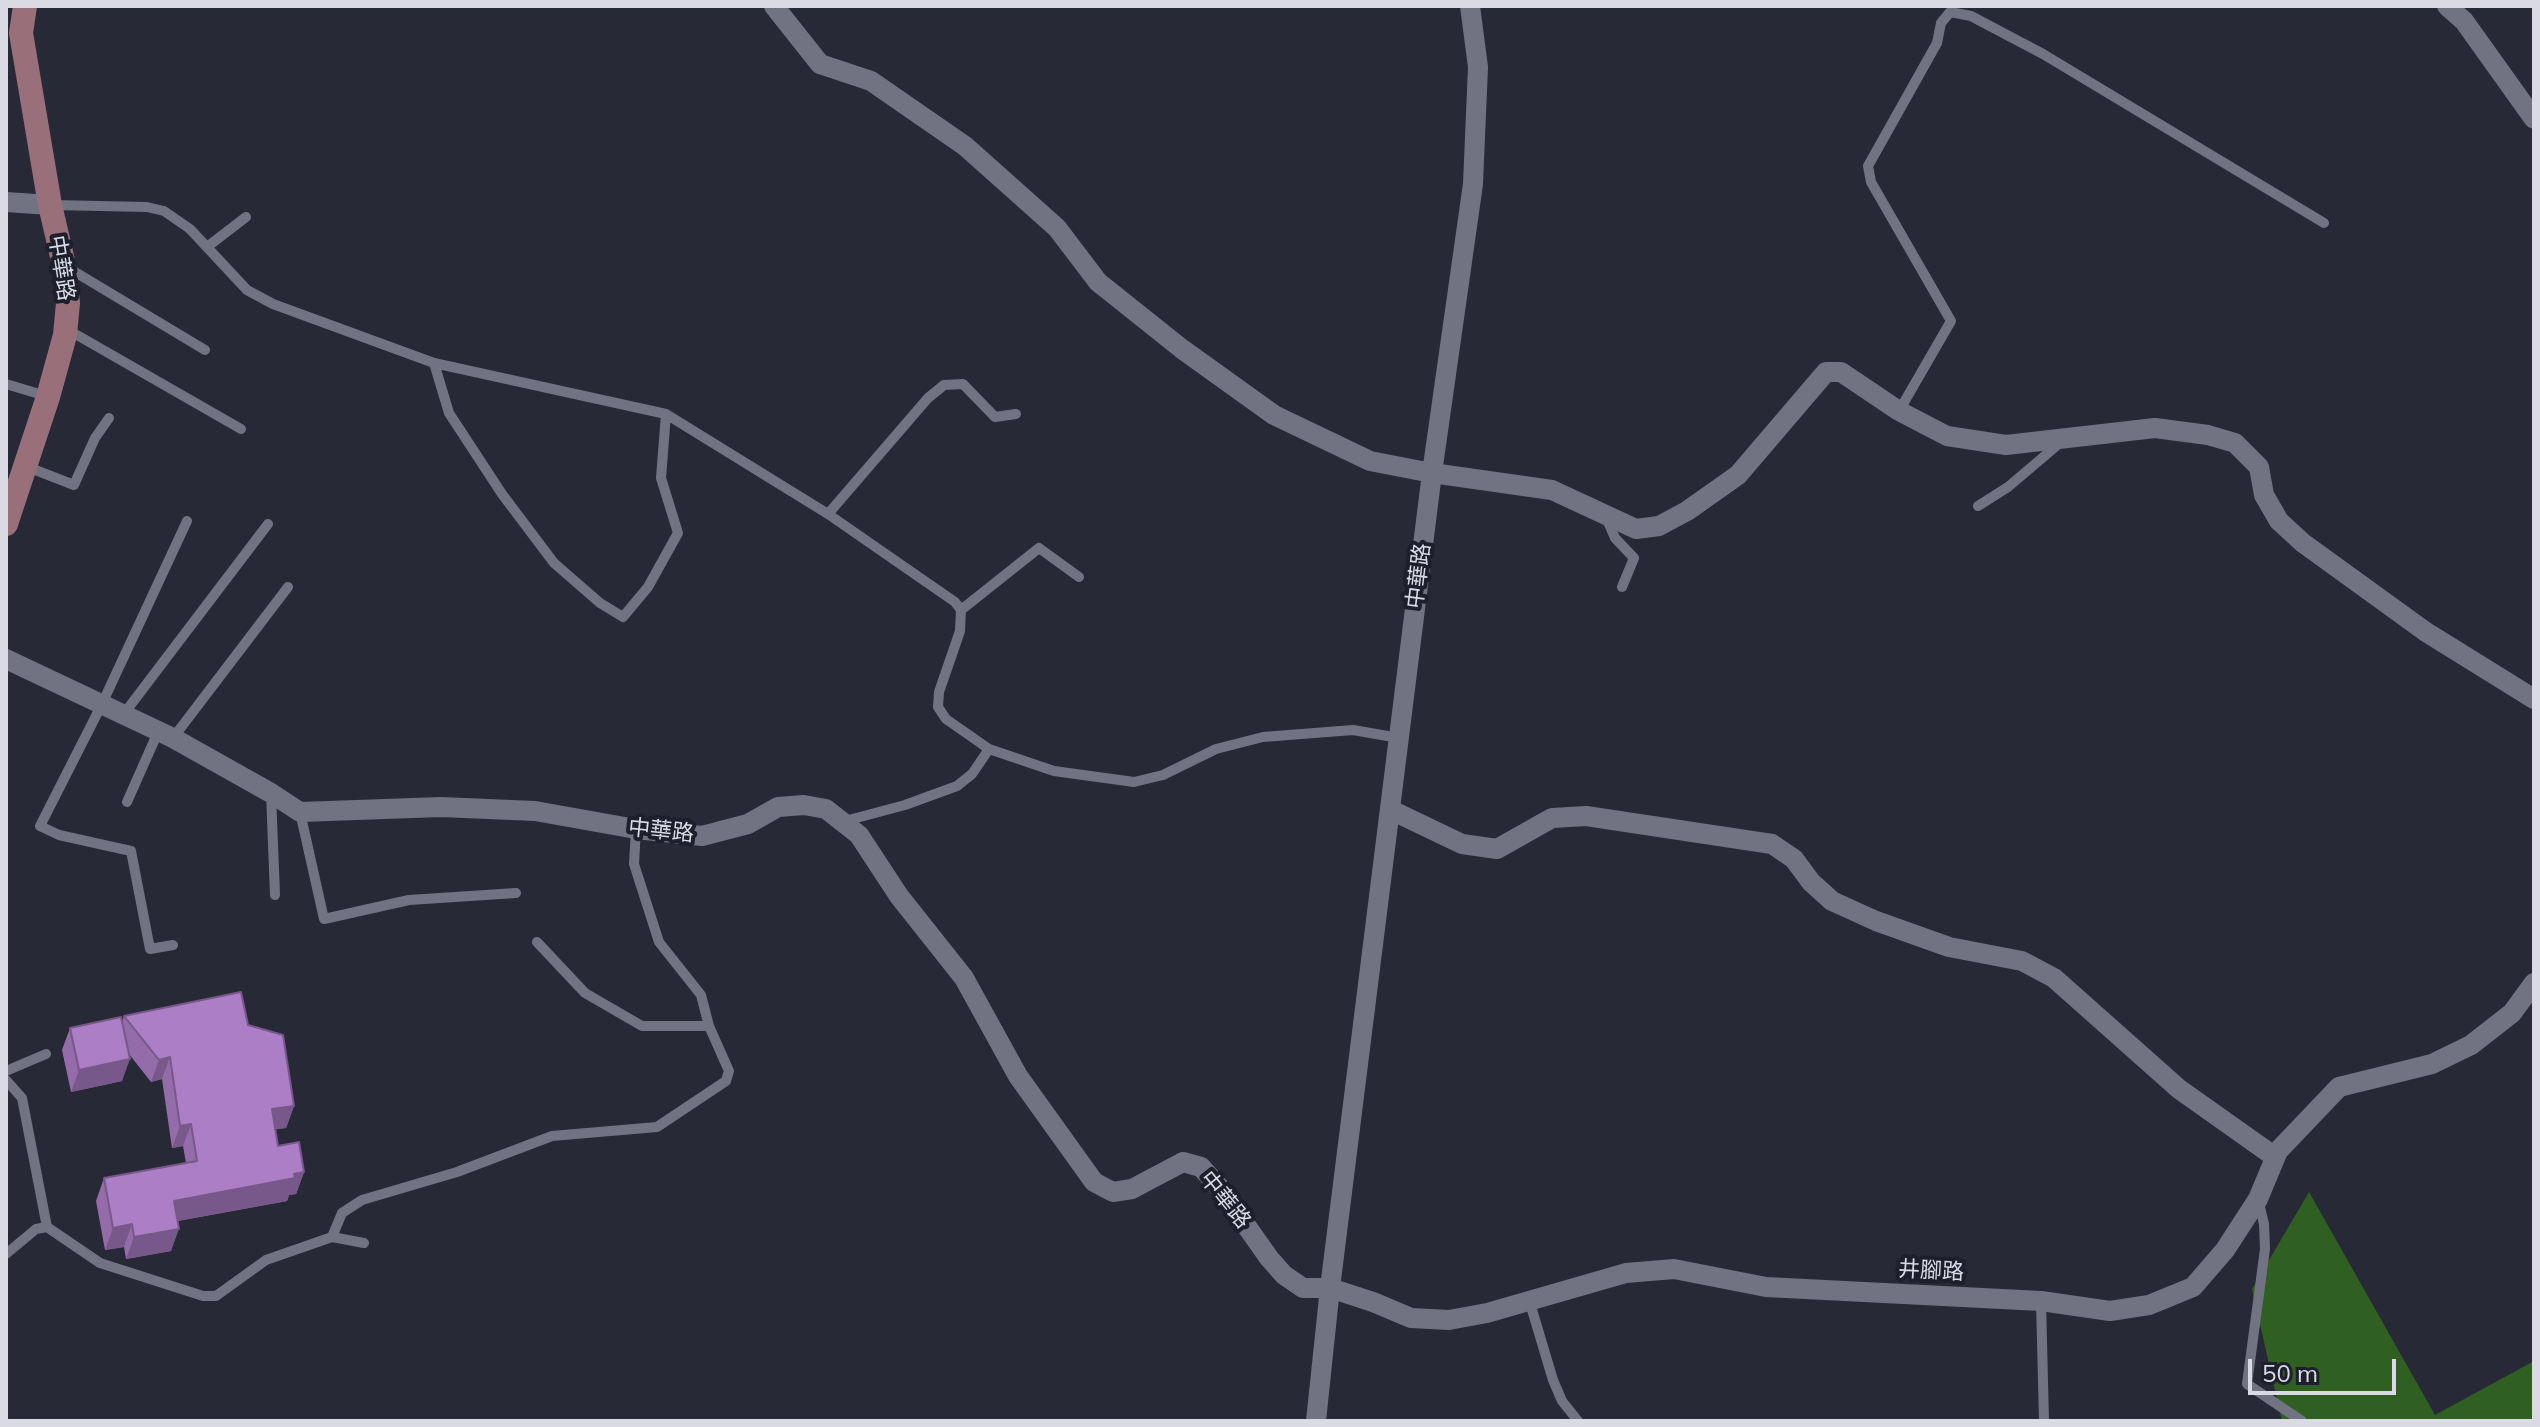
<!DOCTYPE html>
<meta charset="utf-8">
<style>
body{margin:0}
#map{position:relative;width:2540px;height:1427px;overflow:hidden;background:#282937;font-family:Mulish,sans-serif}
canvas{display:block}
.frame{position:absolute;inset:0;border:8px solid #d9dae3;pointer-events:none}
.scale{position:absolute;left:2248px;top:1359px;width:148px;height:36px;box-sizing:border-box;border:4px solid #d9dae3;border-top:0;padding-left:10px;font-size:24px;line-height:28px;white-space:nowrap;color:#d9dae3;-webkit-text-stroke:6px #1e1f2d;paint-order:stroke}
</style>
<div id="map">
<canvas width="2540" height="1427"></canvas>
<div class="frame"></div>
<div class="scale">50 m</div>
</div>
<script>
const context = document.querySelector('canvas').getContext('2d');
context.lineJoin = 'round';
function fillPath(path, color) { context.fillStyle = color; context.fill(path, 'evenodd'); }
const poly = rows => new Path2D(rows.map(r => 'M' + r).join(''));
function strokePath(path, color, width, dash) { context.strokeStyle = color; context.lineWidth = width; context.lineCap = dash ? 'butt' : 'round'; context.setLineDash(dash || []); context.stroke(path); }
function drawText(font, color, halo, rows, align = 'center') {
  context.font = font + ' Mulish,"Noto Sans TC",sans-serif'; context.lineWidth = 8; context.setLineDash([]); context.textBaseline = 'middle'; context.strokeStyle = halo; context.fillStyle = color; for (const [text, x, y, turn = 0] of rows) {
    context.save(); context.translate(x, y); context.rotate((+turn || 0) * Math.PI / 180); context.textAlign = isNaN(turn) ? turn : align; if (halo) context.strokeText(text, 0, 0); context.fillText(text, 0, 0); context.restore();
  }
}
fillPath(poly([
 [2309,1192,2435,1415,2534,1361,2534,1421,2282,1421,2252,1289]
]), '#2f5f21');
strokePath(poly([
 [52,205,147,207,164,211,190,229,247,290,273,304,434,363,666,414,828,514,955,602,961,610,960,631,939,692,938,707,946,719,989,749,1054,771,1134,782,1163,775,1216,749,1263,737,1353,730,1399,738],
 [207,247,246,217],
 [65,266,205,350],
 [65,335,77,335,241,429],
 [434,363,449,413,502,494,554,563,600,603,623,617,648,587,678,533,661,478,666,414],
 [6,384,46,396],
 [1899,411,1951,321,1871,182,1868,166,1937,43,1941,23,1950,12,1971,16,2043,54,2324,223],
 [25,466,74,485,95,438,109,418],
 [1978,506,2008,487,2061,442],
 [828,514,928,398,944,385,963,384,995,417,1016,414],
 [1606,517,1615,538,1634,558,1622,587],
 [961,610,1039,548,1079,577],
 [123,715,268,524],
 [173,738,288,587],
 [271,793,275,895],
 [127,802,158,732],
 [300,812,324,919,409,900,516,893],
 [845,821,905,805,957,786,972,774,989,749],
 [636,829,634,864,659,942,701,995,709,1026],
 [173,945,150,949,131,851,59,835,40,826,101,706,187,521],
 [6,1071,46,1054],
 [6,1080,22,1098,47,1227,100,1263,203,1296,216,1296,266,1260,332,1237],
 [2258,1199,2264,1224,2265,1249,2247,1384,2302,1421],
 [364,1243,332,1237,342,1213,362,1200,457,1172,552,1136,657,1127,726,1081,729,1071,709,1026,642,1026,585,993,537,942],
 [6,1254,36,1229,47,1227],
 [2041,1301,2044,1421],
 [1530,1303,1553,1380,1562,1401,1578,1421]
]), '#717383', 10);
strokePath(poly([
 [774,6,820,64,871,81,965,146,1057,228,1098,282,1182,349,1274,415,1370,461,1432,473,1552,490,1636,529,1659,526,1687,511,1738,475,1826,372,1841,372,1899,411,1947,436,2006,445,2155,428,2208,435,2235,443,2259,467,2264,495,2279,521,2303,543,2426,632,2534,699],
 [2447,6,2464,21,2534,119],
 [6,202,50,205],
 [6,659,173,738,271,793,300,812,441,807,535,811,636,829,702,836,748,824,778,807,804,805,826,809,859,835,899,896,964,978,1018,1076,1094,1182,1113,1192,1132,1189,1183,1162,1201,1167,1219,1187,1269,1258,1284,1275,1303,1288,1330,1288,1373,1302,1411,1318,1449,1320,1487,1313,1626,1273,1674,1269,1766,1287,2041,1301,2110,1311,2149,1305,2193,1287,2225,1250,2258,1199,2278,1151,2339,1087,2432,1064,2471,1045,2512,1013,2534,983],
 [1391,810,1462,844,1497,849,1552,818,1586,816,1772,844,1794,859,1811,882,1832,901,1876,921,1949,947,2022,961,2054,978,2179,1089,2275,1157],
 [1316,1421,1330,1288,1432,473,1473,184,1478,67,1470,6]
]), '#717383', 20);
strokePath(poly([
 [6,524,48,397,65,335,68,303,64,265,50,205,21,33,25,6]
]), '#997079', 24);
fillPath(poly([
 [124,1016,248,1025,294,1106,286,1128,275,1129,278,1146,304,1172,296,1194,289,1195,287,1201,178,1221,171,1251,126,1259,124,1247,105,1250,96,1201,104,1178,186,1163,183,1146,172,1148,162,1079,151,1082,129,1054,122,1081,71,1092,62,1050,70,1028,122,1022]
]), '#946ca9');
fillPath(poly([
 [170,1057,162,1079,151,1082,159,1060],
 [130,1059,122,1081,71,1092,79,1070],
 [294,1106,286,1128,264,1131,272,1109],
 [191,1124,183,1146,172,1148,180,1126],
 [304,1172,296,1194,289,1195,287,1201,166,1223,174,1201],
 [132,1224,124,1247,105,1250,113,1228],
 [179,1229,171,1251,126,1259,134,1237]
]), '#78588a');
const building = poly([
 [241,992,248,1025,283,1035,294,1106,272,1109,278,1146,299,1142,304,1172,294,1174,295,1178,174,1201,179,1229,134,1237,132,1224,113,1228,104,1178,197,1161,191,1124,180,1126,170,1057,159,1060,124,1016,241,992],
 [121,1017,130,1059,79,1070,70,1028,121,1017]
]);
fillPath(building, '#ac7ec5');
strokePath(building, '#78588a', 2);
drawText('22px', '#d9dae3', '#1e1f2d', [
 ["中華路",61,268,81],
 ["中華路",1419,576,-83],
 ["中華路",661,831,6],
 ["中華路",1225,1200,51],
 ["井腳路",1931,1271,3]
]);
</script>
